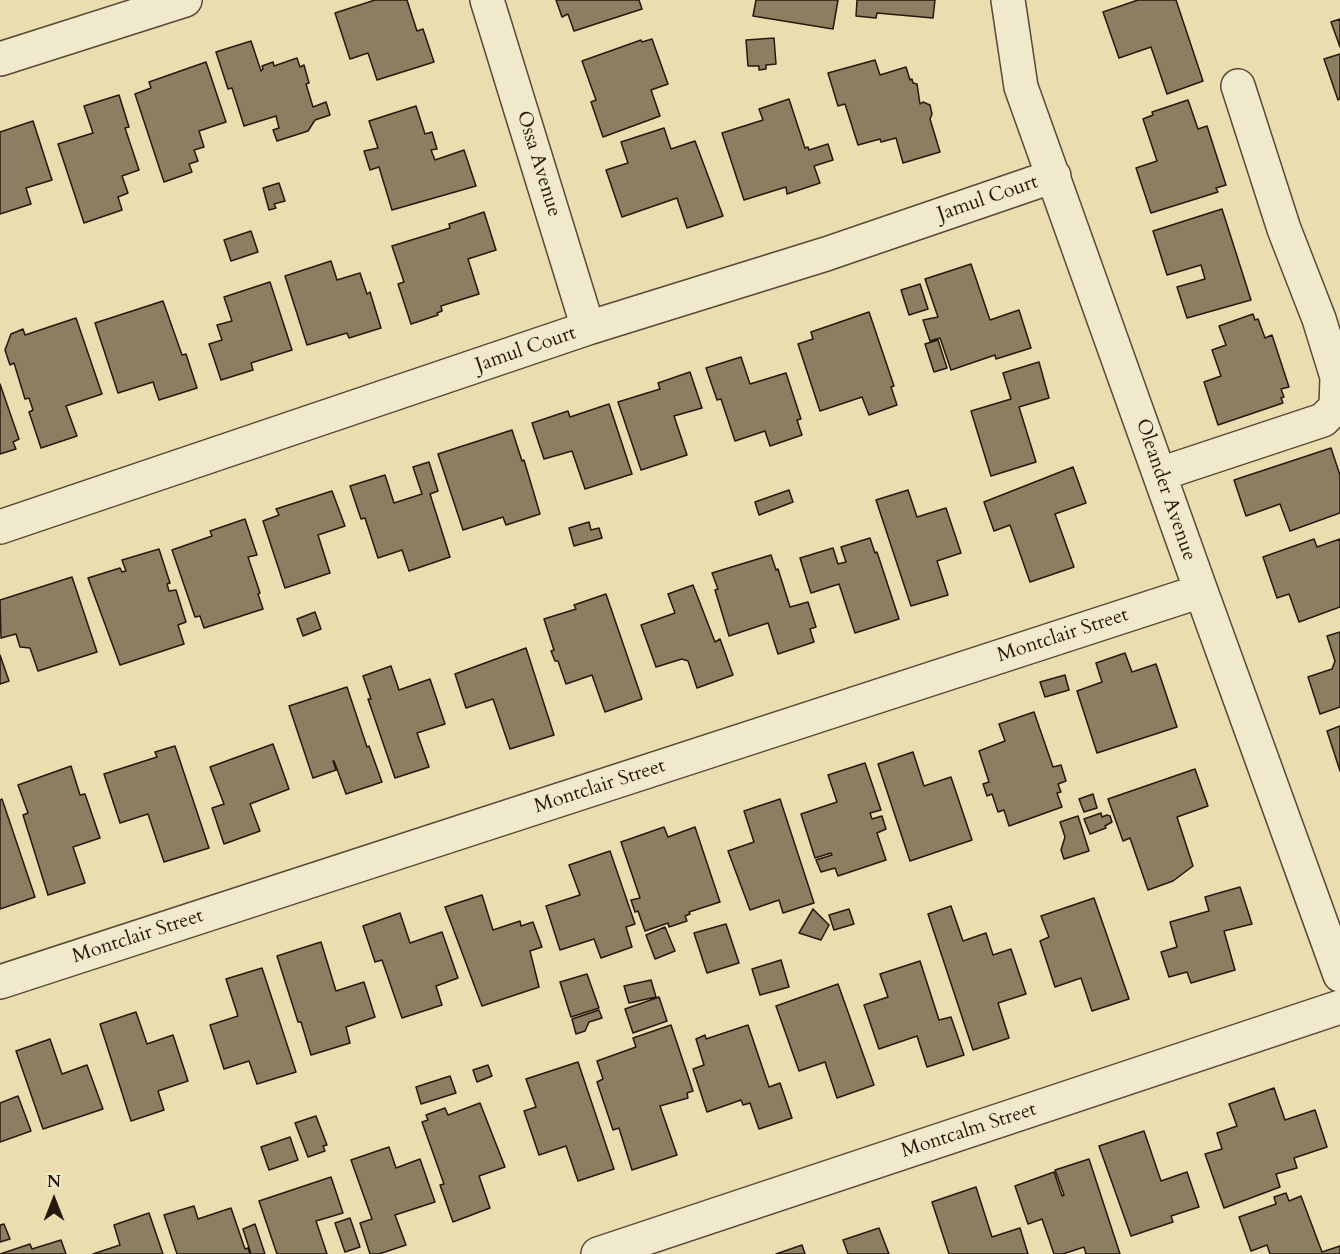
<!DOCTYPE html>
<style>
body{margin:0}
#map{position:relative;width:1340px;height:1254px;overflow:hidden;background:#eaddaf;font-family:Cardo,serif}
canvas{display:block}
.north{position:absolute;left:24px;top:1170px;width:60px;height:60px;-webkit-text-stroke:4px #f1e9cb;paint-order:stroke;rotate:0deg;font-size:16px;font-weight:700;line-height:24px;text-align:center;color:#26180d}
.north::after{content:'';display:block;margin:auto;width:21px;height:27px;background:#26180d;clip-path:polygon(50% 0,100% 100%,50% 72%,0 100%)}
</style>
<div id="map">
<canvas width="1340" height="1254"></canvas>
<div class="north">N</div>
</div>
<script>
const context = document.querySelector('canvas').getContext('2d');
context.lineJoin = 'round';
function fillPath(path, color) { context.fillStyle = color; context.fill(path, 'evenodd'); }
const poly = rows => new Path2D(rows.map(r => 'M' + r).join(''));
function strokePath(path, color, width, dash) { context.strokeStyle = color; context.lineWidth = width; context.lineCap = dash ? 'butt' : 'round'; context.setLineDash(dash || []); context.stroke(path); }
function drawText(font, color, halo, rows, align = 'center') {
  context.font = font + ' Cardo,serif'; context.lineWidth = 4.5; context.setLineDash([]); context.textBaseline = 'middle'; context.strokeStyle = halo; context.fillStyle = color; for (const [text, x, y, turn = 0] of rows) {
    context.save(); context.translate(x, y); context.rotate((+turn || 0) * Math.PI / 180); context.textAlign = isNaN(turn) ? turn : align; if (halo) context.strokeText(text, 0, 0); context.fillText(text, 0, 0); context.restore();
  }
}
const building = poly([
 [375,0,407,0,417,31,423,29,434,62,377,80,368,53,350,59,335,13,375,0],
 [556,0,639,0,642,9,574,31,568,14,562,17,556,0],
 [756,0,838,0,833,29,753,16,756,0],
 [857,0,935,0,933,18,877,13,876,18,856,16,857,0],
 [1138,0,1176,0,1203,81,1167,94,1151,47,1119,58,1103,12,1138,0],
 [1340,19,1340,47,1331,22,1340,19],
 [774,38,776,64,766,65,766,69,759,70,759,66,748,66,746,40,774,38],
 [652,39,668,84,651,90,660,116,603,137,591,102,596,100,582,61,641,40,642,42,652,39],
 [251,41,261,71,263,69,262,66,273,62,274,66,297,58,300,67,304,65,309,83,306,84,313,107,326,102,330,115,315,120,308,131,277,141,273,130,279,128,276,116,244,126,232,88,228,89,216,52,251,41],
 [1340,54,1340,99,1338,100,1324,59,1340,54],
 [875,60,880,75,906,67,910,80,912,79,913,83,917,84,920,104,923,102,930,105,932,114,930,119,940,152,903,163,896,138,881,142,880,139,858,145,845,104,838,106,828,73,875,60],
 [206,62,226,122,199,131,204,147,194,150,198,161,189,164,192,172,164,182,135,94,151,88,149,82,206,62],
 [119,95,129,127,125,128,139,170,122,176,128,193,118,197,122,210,84,223,58,144,93,133,84,106,119,95],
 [789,99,805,148,808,147,809,150,828,144,833,160,814,166,820,183,787,194,786,187,744,200,722,133,763,120,759,109,789,99],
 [1188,100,1198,129,1207,126,1226,185,1216,188,1218,192,1151,213,1136,168,1157,161,1143,119,1153,115,1152,112,1188,100],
 [416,106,425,134,432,132,437,149,431,150,435,160,464,150,476,186,392,210,379,167,370,170,364,151,378,148,369,121,416,106],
 [33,121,52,180,26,188,31,204,0,214,0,132,33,121],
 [664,128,671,149,695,141,723,216,687,228,677,198,622,217,606,170,628,163,621,142,664,128],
 [279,183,285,201,274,204,276,208,269,210,263,188,279,183],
 [1222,209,1251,300,1187,318,1177,287,1205,279,1201,265,1167,275,1153,231,1222,209],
 [484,212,496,250,468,259,479,294,441,306,442,311,437,313,438,315,411,324,398,284,404,282,392,246,450,228,449,224,484,212],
 [251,231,258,252,231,261,224,240,251,231],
 [331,261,337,280,360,273,367,294,370,292,381,328,349,338,347,333,307,345,285,276,331,261],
 [971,264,990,320,1019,310,1031,348,996,359,995,355,951,370,940,338,930,341,923,320,938,317,925,279,971,264],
 [270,282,292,350,251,363,253,370,221,380,209,344,222,340,217,325,232,321,224,297,270,282],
 [920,284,928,309,909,315,901,290,920,284],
 [163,301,182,355,186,354,197,388,159,400,153,382,118,393,95,323,163,301],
 [869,312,894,386,891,387,897,405,869,415,862,397,820,411,798,344,813,339,811,332,869,312],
 [1253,314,1255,320,1258,319,1265,338,1272,335,1289,387,1281,389,1284,397,1281,398,1283,403,1218,425,1204,382,1221,376,1212,350,1226,345,1219,326,1253,314],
 [76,318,102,394,66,406,77,436,41,448,29,412,33,410,29,398,25,399,14,363,10,365,5,350,11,334,23,329,25,335,76,318],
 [938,340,947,368,934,372,925,344,938,340],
 [741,357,750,384,786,373,801,419,797,420,802,435,770,446,765,431,735,441,721,399,717,400,706,368,741,357],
 [1039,362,1049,398,1019,407,1036,462,991,476,971,411,1011,399,1003,373,1039,362],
 [690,372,702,408,674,416,687,455,641,470,618,402,660,389,658,383,690,372],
 [0,384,19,439,13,442,16,449,0,454,0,384],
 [609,404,632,474,585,489,572,451,544,459,532,423,568,411,570,417,609,404],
 [512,430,522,461,524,460,540,514,506,525,503,517,463,530,438,454,512,430],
 [1331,448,1340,475,1340,513,1290,531,1280,504,1246,516,1234,480,1331,448],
 [429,462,438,491,430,494,450,557,409,571,402,550,378,558,365,518,361,519,350,486,385,475,394,503,422,494,413,467,429,462],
 [1073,467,1086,503,1055,514,1074,567,1030,582,1010,525,994,531,984,502,1073,467],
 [789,490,793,502,759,515,755,502,789,490],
 [908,490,917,517,946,508,961,553,937,561,948,595,911,606,876,500,908,490],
 [332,491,345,526,318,535,330,573,285,588,263,521,279,515,276,509,332,491],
 [245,519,257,555,248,557,260,593,258,594,263,609,204,628,200,616,195,617,172,550,212,536,210,531,245,519],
 [589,522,591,530,599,528,602,538,574,546,569,528,589,522],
 [870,538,875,553,877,552,899,619,855,633,839,584,811,593,800,558,833,548,838,564,846,562,841,547,870,538],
 [1314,539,1317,547,1340,539,1340,607,1299,622,1289,594,1277,598,1263,557,1314,539],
 [159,549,170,583,167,584,169,591,176,590,186,622,178,625,184,644,120,665,88,578,120,568,122,572,126,571,122,560,159,549],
 [771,555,776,570,778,569,790,607,808,602,816,627,810,629,814,642,778,654,768,623,729,636,715,590,718,589,712,573,771,555],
 [72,577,97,652,38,671,30,648,20,647,16,634,1,638,0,600,72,577],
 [693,585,715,642,720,639,733,675,697,688,688,661,682,659,656,667,641,625,675,613,668,594,693,585],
 [606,594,642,699,605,712,592,675,566,684,558,661,555,661,551,651,554,650,544,619,576,609,574,605,606,594],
 [315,612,321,629,303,636,297,619,315,612],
 [1340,632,1340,707,1320,714,1308,677,1332,669,1335,661,1327,636,1340,632],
 [526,648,554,735,510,749,493,699,466,708,455,674,526,648],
 [1125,653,1132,672,1156,664,1177,727,1097,753,1077,691,1102,682,1096,663,1125,653],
 [0,655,9,681,0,684,0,655],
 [391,666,399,690,430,679,445,724,417,733,429,767,395,778,368,699,371,699,363,676,391,666],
 [1065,675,1069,690,1045,697,1040,682,1065,675],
 [347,687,367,747,369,746,382,782,346,794,334,761,333,761,336,770,313,778,289,706,347,687],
 [1034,712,1053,767,1061,765,1066,781,1058,784,1061,792,1057,793,1062,807,1009,826,1004,810,998,812,992,794,987,796,983,784,989,782,979,751,1005,741,999,724,1034,712],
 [1340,726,1340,771,1327,731,1340,726],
 [273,744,289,789,250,804,260,831,224,844,212,808,224,804,210,767,273,744],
 [175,746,209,848,164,862,148,814,120,823,104,774,157,757,155,752,175,746],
 [913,752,924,786,951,777,972,840,910,861,878,764,913,752],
 [865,763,881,810,870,813,872,819,882,816,886,829,877,833,886,860,838,876,835,868,821,872,816,860,832,855,831,853,815,858,801,814,837,802,828,775,865,763],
 [71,766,80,795,85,794,100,838,73,847,85,883,48,895,23,815,28,813,18,785,71,766],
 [1195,769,1208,806,1177,817,1193,866,1173,881,1148,890,1130,838,1123,841,1108,799,1195,769],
 [1093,794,1097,808,1084,812,1079,799,1093,794],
 [2,799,35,897,0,909,0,800,2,799],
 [780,799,814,903,783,913,779,900,750,910,728,851,754,842,744,811,780,799],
 [1101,813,1102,817,1107,815,1110,816,1112,822,1105,826,1106,828,1090,834,1084,819,1101,813],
 [1078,816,1089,851,1064,859,1061,850,1065,837,1060,822,1078,816],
 [664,827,668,837,695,827,720,902,689,912,690,914,685,916,687,921,669,927,668,923,645,931,638,911,635,912,631,900,640,898,621,842,664,827],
 [610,851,635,924,626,927,632,947,601,958,594,939,560,950,546,906,580,895,569,865,610,851],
 [1240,887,1252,924,1224,931,1235,970,1191,983,1187,972,1169,977,1161,952,1177,947,1170,922,1209,911,1205,897,1240,887],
 [482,895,493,930,520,921,521,926,533,922,542,947,530,951,539,987,482,1006,445,907,482,895],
 [1094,898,1129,999,1092,1011,1081,978,1055,987,1040,941,1049,937,1041,916,1094,898],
 [951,906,963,941,986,933,993,955,1011,949,1026,994,998,1003,1009,1038,973,1050,928,914,951,906],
 [813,909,829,925,821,940,799,933,813,909],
 [849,909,854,924,834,930,829,915,849,909],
 [400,913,410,943,442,932,458,978,436,986,442,1005,402,1018,382,960,375,962,363,926,400,913],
 [726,924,739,963,707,973,694,933,726,924],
 [665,927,675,951,655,959,646,935,665,927],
 [321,942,336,991,364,982,375,1017,346,1027,350,1043,311,1055,301,1022,298,1022,277,956,321,942],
 [781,960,789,987,760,995,752,969,781,960],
 [920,961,939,1020,951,1017,964,1055,927,1067,917,1036,879,1049,864,1005,888,997,880,974,920,961],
 [262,968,296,1072,257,1084,249,1061,224,1069,210,1025,238,1016,226,979,262,968],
 [587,974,599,1008,571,1017,560,982,587,974],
 [651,980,656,997,629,1003,624,986,651,980],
 [838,984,874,1085,837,1098,825,1062,799,1071,776,1006,838,984],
 [659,997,667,1021,633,1033,625,1009,659,997],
 [599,1010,602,1018,589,1022,585,1031,576,1034,572,1019,599,1010],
 [136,1012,147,1044,173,1035,188,1081,158,1091,164,1110,131,1121,100,1024,136,1012],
 [671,1025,693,1091,687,1093,688,1098,660,1106,677,1155,632,1170,619,1128,613,1130,597,1082,603,1079,597,1061,636,1047,633,1038,671,1025],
 [748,1025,769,1087,780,1083,792,1118,759,1129,750,1103,743,1105,741,1100,707,1112,693,1069,704,1065,696,1039,705,1035,706,1039,748,1025],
 [50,1039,62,1074,87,1065,103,1109,43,1129,16,1051,50,1039],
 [578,1062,614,1169,578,1181,566,1146,539,1155,524,1111,536,1107,526,1079,578,1062],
 [488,1065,492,1076,477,1082,473,1070,488,1065],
 [450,1076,456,1093,421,1104,416,1087,450,1076],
 [1274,1088,1285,1120,1315,1110,1327,1147,1294,1158,1297,1168,1276,1174,1280,1187,1224,1208,1205,1154,1222,1149,1217,1133,1237,1126,1229,1104,1274,1088],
 [18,1096,31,1131,0,1142,0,1103,18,1096],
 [480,1103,505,1167,479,1176,490,1208,453,1222,440,1185,444,1184,422,1122,428,1120,426,1115,445,1108,448,1115,480,1103],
 [316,1116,327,1145,323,1146,325,1151,308,1157,295,1123,316,1116],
 [1144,1131,1161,1181,1187,1172,1199,1207,1171,1216,1173,1222,1131,1236,1099,1146,1144,1131],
 [290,1137,298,1160,269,1170,261,1147,290,1137],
 [389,1147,396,1168,420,1159,435,1202,395,1215,406,1245,379,1254,370,1254,360,1223,372,1219,351,1160,389,1147],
 [1089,1159,1120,1254,1086,1254,1084,1247,1063,1254,1054,1254,1042,1219,1028,1224,1015,1186,1054,1172,1062,1196,1064,1195,1055,1170,1089,1159],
 [331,1177,343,1213,316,1221,327,1254,277,1254,259,1201,331,1177],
 [976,1187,992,1237,1020,1228,1028,1254,949,1254,932,1202,976,1187],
 [1286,1193,1289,1201,1301,1196,1322,1252,1340,1246,1340,1254,1270,1254,1267,1245,1251,1251,1239,1217,1276,1204,1274,1197,1286,1193],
 [194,1206,198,1219,231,1208,245,1249,248,1248,250,1254,177,1254,164,1215,194,1206],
 [149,1213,163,1254,93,1254,120,1245,114,1225,149,1213],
 [350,1218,360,1247,345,1252,335,1223,350,1218],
 [4,1224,10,1239,0,1242,0,1225,4,1224],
 [255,1224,265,1254,251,1254,243,1229,255,1224],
 [879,1228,889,1254,848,1254,843,1240,879,1228],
 [61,1240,66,1254,0,1254,30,1244,32,1249,61,1240],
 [802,1245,805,1254,776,1254,802,1245]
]);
fillPath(building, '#8c7e61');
strokePath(building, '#26180d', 1.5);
const minor = poly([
 [487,0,588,328],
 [1008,0,1021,87,1201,591,1340,975],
 [0,59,185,0],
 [1160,474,1323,420,1336,407,1337,377,1319,319,1284,229,1238,86],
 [0,527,588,328,826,254,1054,176],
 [0,982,1201,591],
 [598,1254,1340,1007]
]);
strokePath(minor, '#574936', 36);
strokePath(minor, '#f1e9cb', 33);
drawText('20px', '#26180d', '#f1e9cb', [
 ["Ossa Avenue",538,164,73],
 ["Jamul Court",988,199,-19],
 ["Jamul Court",526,350,-19],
 ["Oleander Avenue",1165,490,71],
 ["Montclair Street",1063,636,-18],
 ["Montclair Street",600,787,-18],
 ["Montclair Street",138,937,-18],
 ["Montcalm Street",969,1131,-18]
]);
</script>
